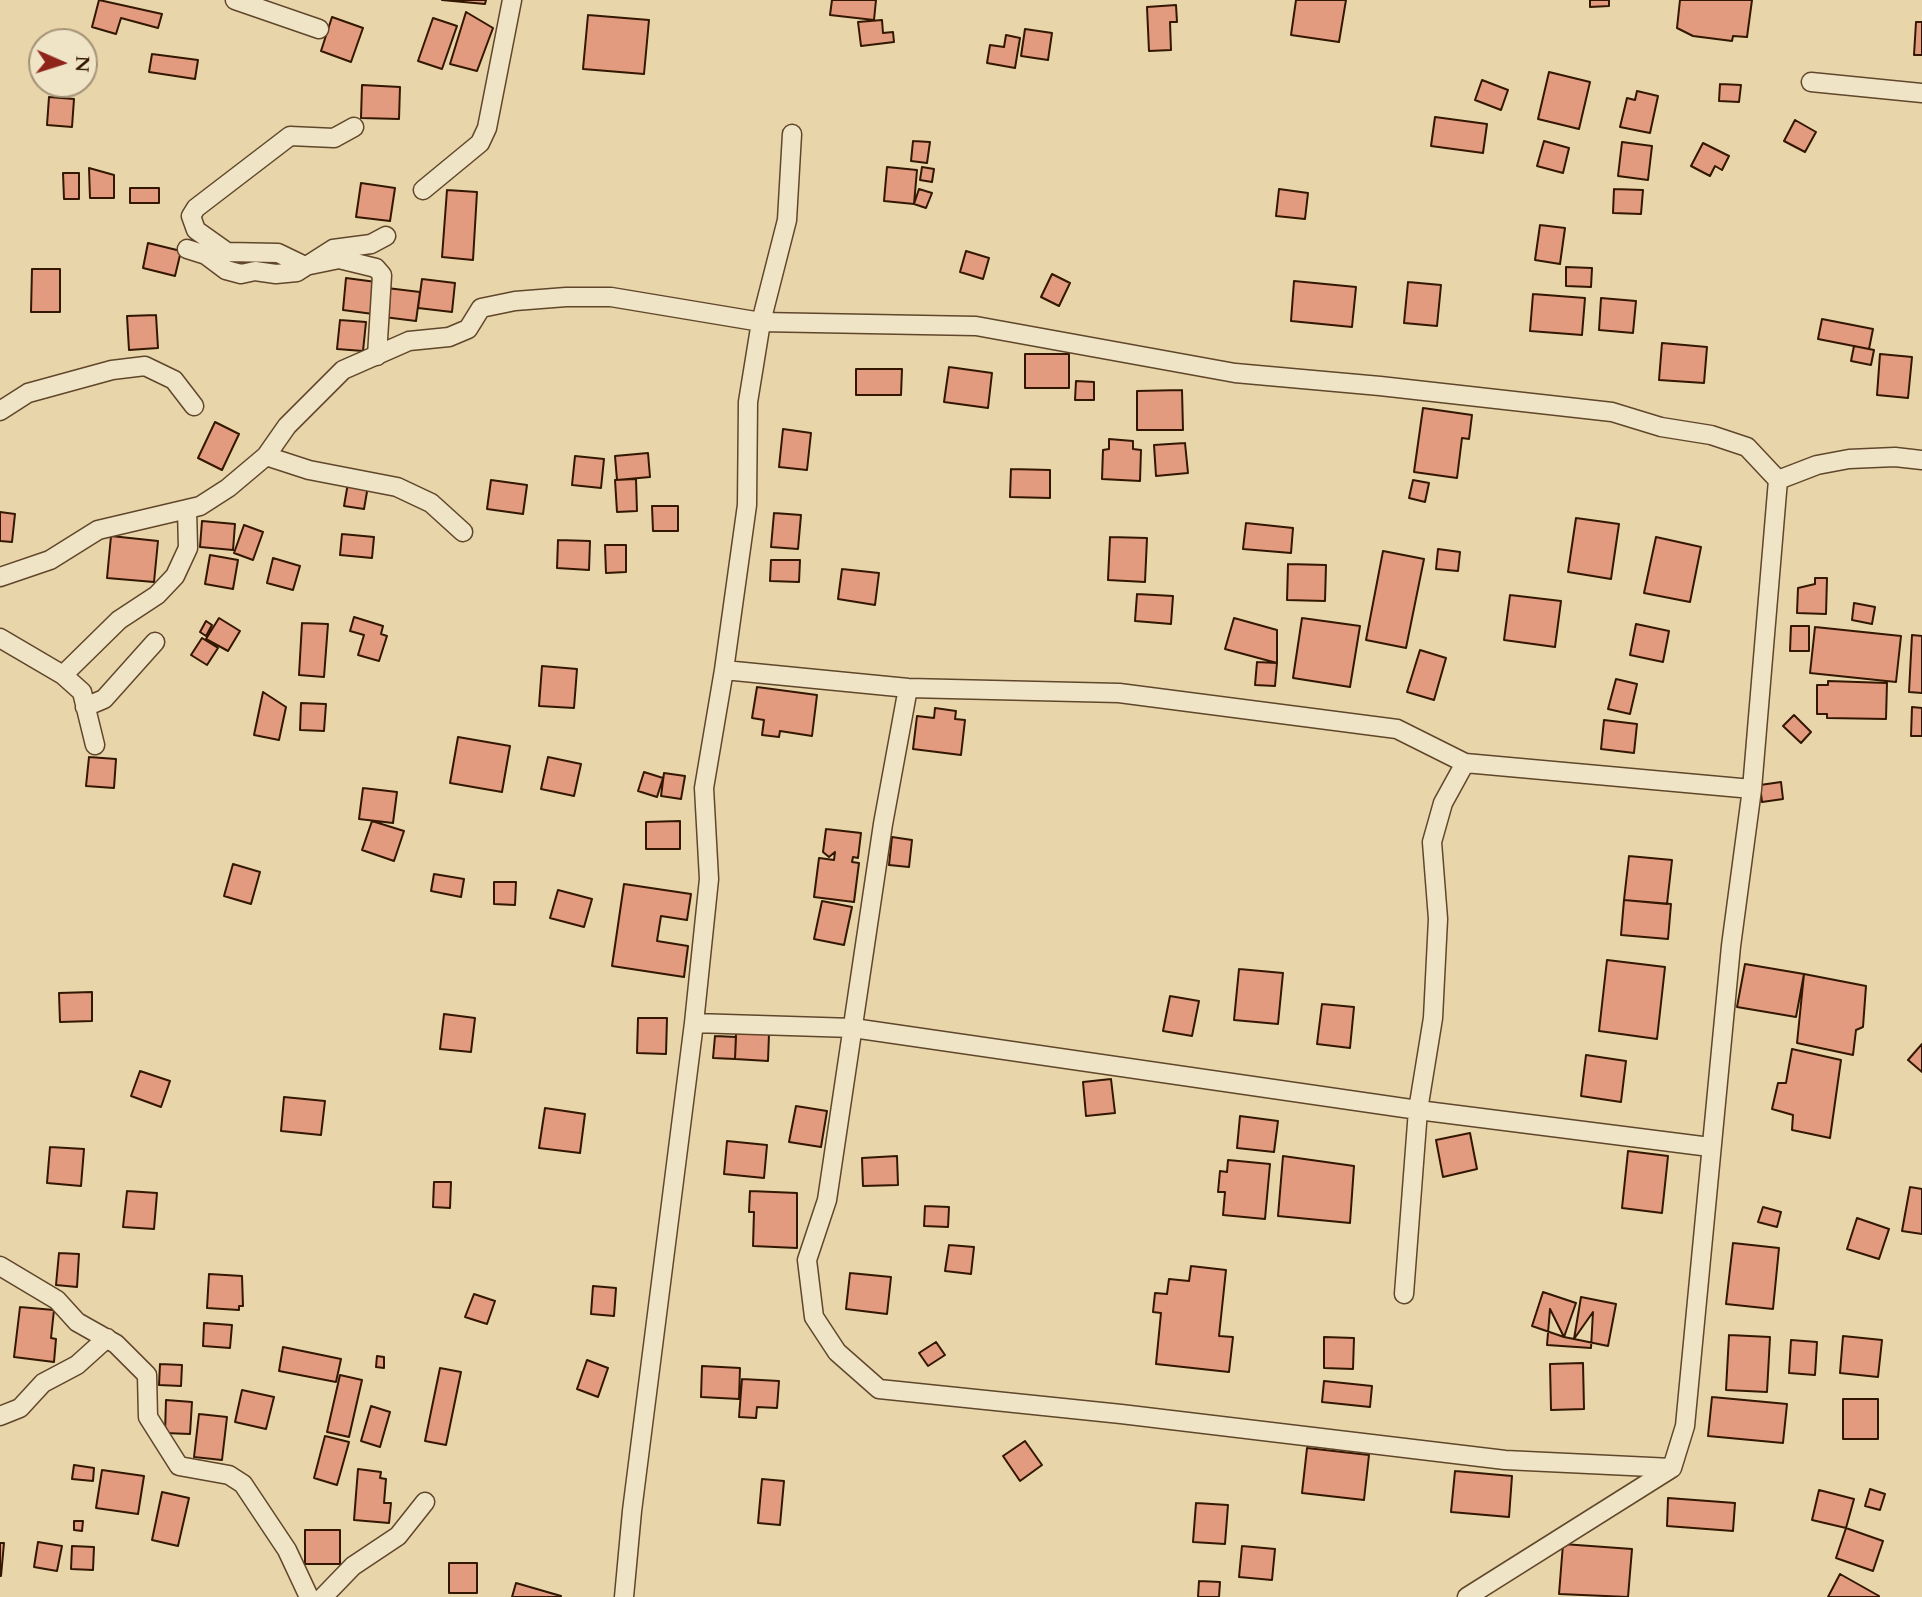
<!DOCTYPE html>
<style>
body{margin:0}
#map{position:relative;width:1922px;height:1597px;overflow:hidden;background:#e8d5a9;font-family:Cardo,serif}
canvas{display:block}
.north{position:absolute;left:28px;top:28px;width:70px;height:70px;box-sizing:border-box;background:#f0e4c7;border:2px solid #a49277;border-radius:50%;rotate:93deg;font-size:19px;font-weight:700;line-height:28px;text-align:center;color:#331700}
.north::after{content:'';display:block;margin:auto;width:24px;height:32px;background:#8f2418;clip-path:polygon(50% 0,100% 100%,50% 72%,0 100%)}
</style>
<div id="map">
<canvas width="1922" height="1597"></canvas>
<div class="north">N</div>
</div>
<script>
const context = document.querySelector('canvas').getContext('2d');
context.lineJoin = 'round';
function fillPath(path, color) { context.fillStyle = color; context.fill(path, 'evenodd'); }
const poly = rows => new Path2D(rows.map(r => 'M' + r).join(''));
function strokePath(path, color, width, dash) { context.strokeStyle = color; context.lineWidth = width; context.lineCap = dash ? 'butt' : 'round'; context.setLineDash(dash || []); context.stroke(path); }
const building = poly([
 [99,0,162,14,158,28,121,18,116,34,92,27,99,0],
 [442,0,486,0,485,4,442,0],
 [832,0,876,0,874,20,830,15,832,0],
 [1296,0,1346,0,1339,42,1291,35,1296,0],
 [1590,0,1609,0,1609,6,1590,7,1590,0],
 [1680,0,1752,0,1747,37,1733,36,1732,41,1693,36,1677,28,1680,0],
 [1176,5,1177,22,1170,22,1171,50,1149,51,1147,7,1176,5],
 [466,12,493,28,477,71,450,64,466,12],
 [588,15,649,20,644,74,583,69,588,15],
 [332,17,363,28,351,62,321,51,332,17],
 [433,18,457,26,442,69,418,61,433,18],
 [882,20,883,33,893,32,894,42,861,46,858,22,882,20],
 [1916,22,1922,22,1922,55,1914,55,1916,22],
 [1025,29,1052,33,1048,60,1021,56,1025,29],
 [1006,35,1020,38,1015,68,987,63,990,45,1004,47,1006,35],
 [152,54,198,60,195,79,149,72,152,54],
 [1549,72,1590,82,1579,129,1538,119,1549,72],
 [1482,80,1508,90,1501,110,1475,100,1482,80],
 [71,84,77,85,76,93,70,92,71,84],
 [1720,84,1741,85,1739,102,1719,101,1720,84],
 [362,85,400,87,399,119,361,118,362,85],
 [1637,91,1658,96,1650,133,1620,127,1627,98,1635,100,1637,91],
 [49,97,74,99,72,127,47,125,49,97],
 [1435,117,1487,124,1483,153,1431,146,1435,117],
 [1795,120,1816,132,1805,152,1784,141,1795,120],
 [913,141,930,142,927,163,911,161,913,141],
 [1544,141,1569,148,1563,173,1537,166,1544,141],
 [1622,142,1652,146,1648,180,1618,176,1622,142],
 [1703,143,1729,156,1722,170,1715,166,1710,176,1691,166,1703,143],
 [887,167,917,170,914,204,884,201,887,167],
 [922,167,934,169,932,182,920,180,922,167],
 [89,168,114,175,114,198,90,198,89,168],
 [63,173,79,173,79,199,64,199,63,173],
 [361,183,395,188,390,221,356,217,361,183],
 [130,188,159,188,159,203,130,203,130,188],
 [919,189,932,193,926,208,914,204,919,189],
 [1279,189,1308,193,1305,219,1276,216,1279,189],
 [1614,189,1643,190,1641,214,1613,213,1614,189],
 [447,190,477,192,473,260,442,257,447,190],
 [1540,225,1565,228,1560,264,1535,260,1540,225],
 [148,243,181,251,175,276,143,268,148,243],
 [966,251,989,258,983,279,960,272,966,251],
 [1566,267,1592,268,1591,287,1566,286,1566,267],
 [32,269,60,269,60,312,31,312,32,269],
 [1052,274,1070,283,1059,306,1041,297,1052,274],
 [346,278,376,282,373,314,343,310,346,278],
 [422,279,455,283,452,312,418,308,422,279],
 [1294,281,1356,287,1352,327,1291,321,1294,281],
 [1408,282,1441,285,1437,326,1404,323,1408,282],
 [387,288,420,292,416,321,384,317,387,288],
 [1533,294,1585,298,1582,335,1530,331,1533,294],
 [1601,298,1636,301,1633,333,1599,330,1601,298],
 [156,315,158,348,129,350,127,316,156,315],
 [1822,319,1873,329,1869,349,1818,339,1822,319],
 [340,320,366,322,363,351,337,349,340,320],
 [1662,343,1707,347,1704,383,1659,380,1662,343],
 [1854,346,1874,350,1871,365,1851,361,1854,346],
 [1025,354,1069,354,1069,388,1025,388,1025,354],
 [1880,354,1912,357,1908,398,1877,395,1880,354],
 [949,367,992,373,988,408,944,402,949,367],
 [856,369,902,369,901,395,856,395,856,369],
 [1076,381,1094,382,1094,400,1075,400,1076,381],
 [1182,390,1183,430,1137,430,1137,391,1182,390],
 [1423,408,1472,415,1469,439,1462,438,1457,478,1414,472,1423,408],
 [215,422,239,434,222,470,198,458,215,422],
 [783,429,811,433,807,470,779,467,783,429],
 [1109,439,1133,441,1133,449,1141,450,1140,481,1102,479,1103,450,1109,449,1109,439],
 [1185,443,1188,473,1156,476,1154,445,1185,443],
 [648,453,650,477,617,480,615,456,648,453],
 [575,456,604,459,601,488,572,485,575,456],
 [1011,469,1050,470,1050,498,1010,497,1011,469],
 [636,479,637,511,617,512,615,480,636,479],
 [491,480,527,485,523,514,487,509,491,480],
 [1413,480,1429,483,1425,502,1409,498,1413,480],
 [348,483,368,486,364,509,344,506,348,483],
 [652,506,678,506,678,531,653,531,652,506],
 [0,512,15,514,12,542,0,541,0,512],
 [774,513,801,515,798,549,771,547,774,513],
 [1576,518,1619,524,1611,579,1568,572,1576,518],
 [202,521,235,524,233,550,200,547,202,521],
 [1246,523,1293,528,1291,553,1243,549,1246,523],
 [244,525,263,532,253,560,234,553,244,525],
 [342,534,374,537,372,558,340,555,342,534],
 [111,536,158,541,154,582,107,578,111,536],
 [1110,537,1147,538,1145,582,1108,580,1110,537],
 [1656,537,1701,547,1690,602,1644,593,1656,537],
 [558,540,590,541,589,570,557,568,558,540],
 [605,545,626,545,626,572,606,573,605,545],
 [1438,549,1460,552,1458,571,1436,569,1438,549],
 [1383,551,1424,559,1406,648,1366,640,1383,551],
 [210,555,238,560,233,589,205,584,210,555],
 [273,558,300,566,293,590,267,583,273,558],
 [771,560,800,560,799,582,770,581,771,560],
 [1288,564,1326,565,1325,601,1287,600,1288,564],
 [842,569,879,573,875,605,838,599,842,569],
 [1815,578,1827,578,1826,614,1797,613,1798,588,1815,584,1815,578],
 [1137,594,1173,596,1171,624,1135,621,1137,594],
 [1510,595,1561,601,1555,647,1504,640,1510,595],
 [1854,603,1875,607,1872,624,1852,620,1854,603],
 [354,617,383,626,381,634,387,636,379,661,358,655,364,635,350,631,354,617],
 [219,618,240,631,228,651,206,639,219,618],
 [1234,618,1277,630,1277,663,1225,649,1234,618],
 [1302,618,1360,626,1350,687,1293,678,1302,618],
 [206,621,212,625,206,636,200,632,206,621],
 [302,623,328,624,324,677,299,675,302,623],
 [1636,624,1669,631,1663,662,1630,655,1636,624],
 [1791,626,1809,626,1809,651,1790,651,1791,626],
 [1815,627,1901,636,1896,682,1810,673,1815,627],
 [1912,635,1922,636,1922,693,1909,692,1912,635],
 [202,638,218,648,207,665,191,655,202,638],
 [1420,650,1446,658,1434,700,1407,692,1420,650],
 [1257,662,1277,663,1275,686,1255,685,1257,662],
 [542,666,577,669,574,708,539,706,542,666],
 [1616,679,1637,684,1630,714,1608,709,1616,679],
 [1828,681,1887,683,1886,719,1827,718,1827,714,1817,714,1817,685,1828,685,1828,681],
 [757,687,817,695,812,736,780,731,779,737,762,735,764,720,752,718,757,687],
 [263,692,286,707,279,740,254,735,263,692],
 [301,703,326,704,324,731,300,730,301,703],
 [1912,707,1922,708,1922,736,1911,736,1912,707],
 [935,708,956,711,955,719,965,720,961,755,913,749,917,716,934,718,935,708],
 [1794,715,1811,732,1801,743,1783,726,1794,715],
 [1604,720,1637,724,1634,753,1601,749,1604,720],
 [458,737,510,746,502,792,450,783,458,737],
 [89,757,116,759,114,788,86,786,89,757],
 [548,757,581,764,574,796,541,789,548,757],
 [644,772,663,778,657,797,638,791,644,772],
 [664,773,685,776,681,799,661,796,664,773],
 [1781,782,1783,799,1762,802,1760,785,1781,782],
 [363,788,397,792,393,823,359,819,363,788],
 [372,821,404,831,394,861,362,850,372,821],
 [680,821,680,849,646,849,646,822,680,821],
 [826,829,861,833,858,858,853,857,852,862,859,863,854,902,814,897,819,858,834,860,835,852,829,857,823,852,826,829],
 [892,837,912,840,909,867,889,865,892,837],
 [1629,856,1672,860,1667,904,1624,900,1629,856],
 [233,864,260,872,251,904,224,896,233,864],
 [434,874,464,879,461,897,431,891,434,874],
 [494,882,516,882,515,905,494,904,494,882],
 [624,884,691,894,687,920,661,916,657,941,688,946,684,977,612,966,624,884],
 [558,890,592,899,584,927,550,918,558,890],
 [1624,900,1671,904,1668,939,1621,935,1624,900],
 [822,901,852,907,844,945,814,939,822,901],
 [1607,960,1665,967,1657,1039,1599,1031,1607,960],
 [1745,964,1804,974,1796,1017,1737,1007,1745,964],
 [1239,969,1283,973,1278,1024,1234,1020,1239,969],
 [1804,974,1866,986,1863,1027,1856,1030,1853,1055,1797,1043,1804,974],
 [92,992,92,1021,60,1022,59,993,92,992],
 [1170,996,1199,1001,1192,1036,1163,1031,1170,996],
 [1322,1004,1354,1007,1350,1048,1317,1044,1322,1004],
 [444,1014,475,1018,471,1052,440,1049,444,1014],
 [638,1018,667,1018,666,1054,637,1053,638,1018],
 [736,1033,769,1034,768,1061,735,1059,736,1033],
 [715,1036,736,1037,735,1059,713,1058,715,1036],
 [1922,1044,1922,1072,1908,1060,1922,1044],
 [1792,1049,1841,1060,1830,1138,1792,1130,1793,1115,1772,1109,1778,1083,1786,1083,1792,1049],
 [1586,1055,1626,1061,1621,1102,1581,1096,1586,1055],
 [140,1071,170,1081,161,1107,131,1096,140,1071],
 [1111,1079,1115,1113,1086,1116,1083,1082,1111,1079],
 [284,1097,325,1101,321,1135,281,1131,284,1097],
 [796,1106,827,1111,821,1147,789,1142,796,1106],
 [545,1108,585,1114,580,1153,539,1148,545,1108],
 [1240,1116,1278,1121,1274,1152,1237,1148,1240,1116],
 [1470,1133,1477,1169,1443,1177,1436,1140,1470,1133],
 [727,1141,767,1145,764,1178,724,1174,727,1141],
 [50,1147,84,1149,81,1186,47,1183,50,1147],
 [1628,1151,1668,1156,1662,1213,1622,1208,1628,1151],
 [897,1156,898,1185,863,1186,862,1158,897,1156],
 [1283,1156,1354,1166,1350,1223,1278,1216,1283,1156],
 [1228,1160,1270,1164,1265,1219,1223,1215,1225,1192,1218,1192,1220,1171,1227,1172,1228,1160],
 [434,1182,451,1182,450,1208,433,1207,434,1182],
 [1910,1187,1922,1189,1922,1234,1902,1231,1910,1187],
 [127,1191,157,1193,154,1229,123,1227,127,1191],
 [750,1191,797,1193,797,1248,753,1246,754,1212,749,1212,750,1191],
 [925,1206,949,1207,948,1227,924,1226,925,1206],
 [1763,1207,1781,1212,1777,1227,1758,1222,1763,1207],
 [1857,1218,1889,1229,1879,1259,1847,1249,1857,1218],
 [1733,1243,1779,1248,1773,1309,1726,1304,1733,1243],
 [949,1245,974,1247,971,1274,945,1271,949,1245],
 [59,1253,79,1254,77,1287,56,1285,59,1253],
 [1191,1266,1226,1270,1219,1336,1233,1337,1229,1372,1156,1364,1161,1313,1153,1312,1155,1293,1167,1294,1169,1279,1189,1281,1191,1266],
 [850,1273,891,1277,887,1314,846,1309,850,1273],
 [209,1274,242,1276,243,1306,239,1306,239,1310,207,1308,209,1274],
 [593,1286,616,1288,614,1316,591,1314,593,1286],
 [1543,1292,1576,1303,1564,1337,1532,1326,1543,1292],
 [474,1294,495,1301,487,1324,465,1317,474,1294],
 [1581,1297,1616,1304,1608,1346,1574,1339,1581,1297],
 [20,1307,54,1310,51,1338,56,1339,54,1362,14,1357,20,1307],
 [1550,1309,1564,1337,1574,1339,1593,1312,1591,1348,1547,1345,1550,1309],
 [204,1323,232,1325,230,1348,203,1346,204,1323],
 [1729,1335,1770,1337,1767,1392,1726,1390,1729,1335],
 [1843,1336,1882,1340,1878,1377,1840,1373,1843,1336],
 [1324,1337,1354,1338,1353,1369,1324,1368,1324,1337],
 [1791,1340,1817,1342,1815,1375,1789,1373,1791,1340],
 [936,1342,945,1355,928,1366,919,1353,936,1342],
 [283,1347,341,1359,336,1382,279,1371,283,1347],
 [377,1356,384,1357,384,1368,376,1367,377,1356],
 [587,1360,608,1368,598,1397,577,1389,587,1360],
 [1583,1363,1584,1409,1551,1410,1550,1364,1583,1363],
 [160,1364,182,1365,181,1386,159,1385,160,1364],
 [702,1366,740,1368,739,1399,701,1397,702,1366],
 [440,1368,461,1372,446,1445,425,1441,440,1368],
 [340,1375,362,1380,349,1437,327,1432,340,1375],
 [742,1379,779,1381,777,1408,757,1407,756,1418,739,1417,742,1379],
 [1324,1381,1372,1386,1370,1407,1322,1402,1324,1381],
 [242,1390,274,1397,266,1429,235,1422,242,1390],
 [1712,1397,1787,1404,1783,1443,1708,1436,1712,1397],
 [1843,1399,1878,1399,1878,1439,1843,1439,1843,1399],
 [166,1400,192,1402,190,1434,165,1433,166,1400],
 [371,1406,390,1412,380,1447,361,1441,371,1406],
 [199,1414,227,1417,222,1460,194,1457,199,1414],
 [325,1436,349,1442,337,1485,314,1478,325,1436],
 [1025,1441,1042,1465,1020,1481,1003,1456,1025,1441],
 [1307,1448,1369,1455,1364,1500,1302,1493,1307,1448],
 [74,1465,94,1468,93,1481,72,1479,74,1465],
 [358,1469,381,1472,380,1478,386,1479,384,1503,391,1503,389,1523,354,1520,358,1469],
 [102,1470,144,1476,138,1514,96,1508,102,1470],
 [1455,1471,1512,1476,1509,1517,1451,1512,1455,1471],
 [762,1479,784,1481,780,1525,758,1523,762,1479],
 [1870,1489,1885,1494,1880,1510,1865,1506,1870,1489],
 [1819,1490,1854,1499,1846,1528,1812,1520,1819,1490],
 [162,1492,189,1498,178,1546,152,1540,162,1492],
 [1668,1498,1735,1503,1733,1531,1667,1526,1668,1498],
 [1196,1503,1228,1505,1225,1544,1193,1542,1196,1503],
 [74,1521,83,1521,82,1531,74,1530,74,1521],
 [1846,1528,1883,1541,1873,1571,1836,1558,1846,1528],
 [305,1530,340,1530,340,1564,305,1564,305,1530],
 [38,1542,62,1546,57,1571,34,1567,38,1542],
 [0,1543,4,1543,1,1576,0,1576,0,1543],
 [1563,1544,1632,1549,1628,1597,1559,1594,1563,1544],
 [72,1546,94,1547,93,1570,71,1569,72,1546],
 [1242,1546,1275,1549,1272,1580,1239,1577,1242,1546],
 [449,1563,477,1563,477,1593,449,1593,449,1563],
 [1840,1574,1879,1596,1879,1597,1828,1597,1840,1574],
 [1199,1581,1220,1582,1219,1597,1198,1597,1199,1581],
 [516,1583,561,1596,561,1597,512,1597,516,1583]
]);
fillPath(building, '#e29b7f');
strokePath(building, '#331700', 2);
const street = poly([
 [235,0,319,29],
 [1811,82,1922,93],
 [354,127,334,138,290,136,196,208,191,216,196,230,227,252,278,253,305,266,339,259,376,268,382,275,377,356],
 [423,190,480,143,487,128,512,0],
 [187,249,206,255,226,270,241,274,255,271,276,274,297,272,333,249,371,244,386,236],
 [0,411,28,393,112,370,145,366,174,380,194,406],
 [266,456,309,470,397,487,431,503,463,532],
 [0,577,50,560,98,530,200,506,228,488,266,456,287,426,343,370,409,341,449,337,468,329,481,308,515,301,566,297,611,297,761,322,976,326,1235,373,1380,386,1612,412,1661,427,1711,435,1747,447,1778,480,1817,465,1849,459,1895,457,1922,460],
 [0,638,63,675,82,692,95,745],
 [724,670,747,505,748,402,761,322,787,220,792,134],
 [63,675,119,620,157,595,175,576,188,548,187,509],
 [908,688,883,824,827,1200,807,1260,814,1317,837,1352,879,1389,1121,1414,1505,1460,1672,1468],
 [85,707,104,699,155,642],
 [1710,1147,1418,1110,853,1028,694,1023,709,879,704,788,724,670,908,688,1119,693,1397,729,1465,763,1752,789],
 [0,1266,57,1300,77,1322,116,1344,147,1375,148,1417,179,1466,229,1475,243,1484,287,1550,309,1597],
 [1404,1294,1418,1110,1433,1018,1438,919,1432,842,1443,803,1465,763],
 [0,1416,20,1408,43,1383,77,1365,107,1338],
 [323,1597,353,1566,398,1536,425,1502],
 [624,1597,632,1511,694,1023],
 [1467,1597,1672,1468,1685,1426,1731,946,1752,789,1778,480]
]);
strokePath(street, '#60462a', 21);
strokePath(street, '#f0e4c7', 18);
</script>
